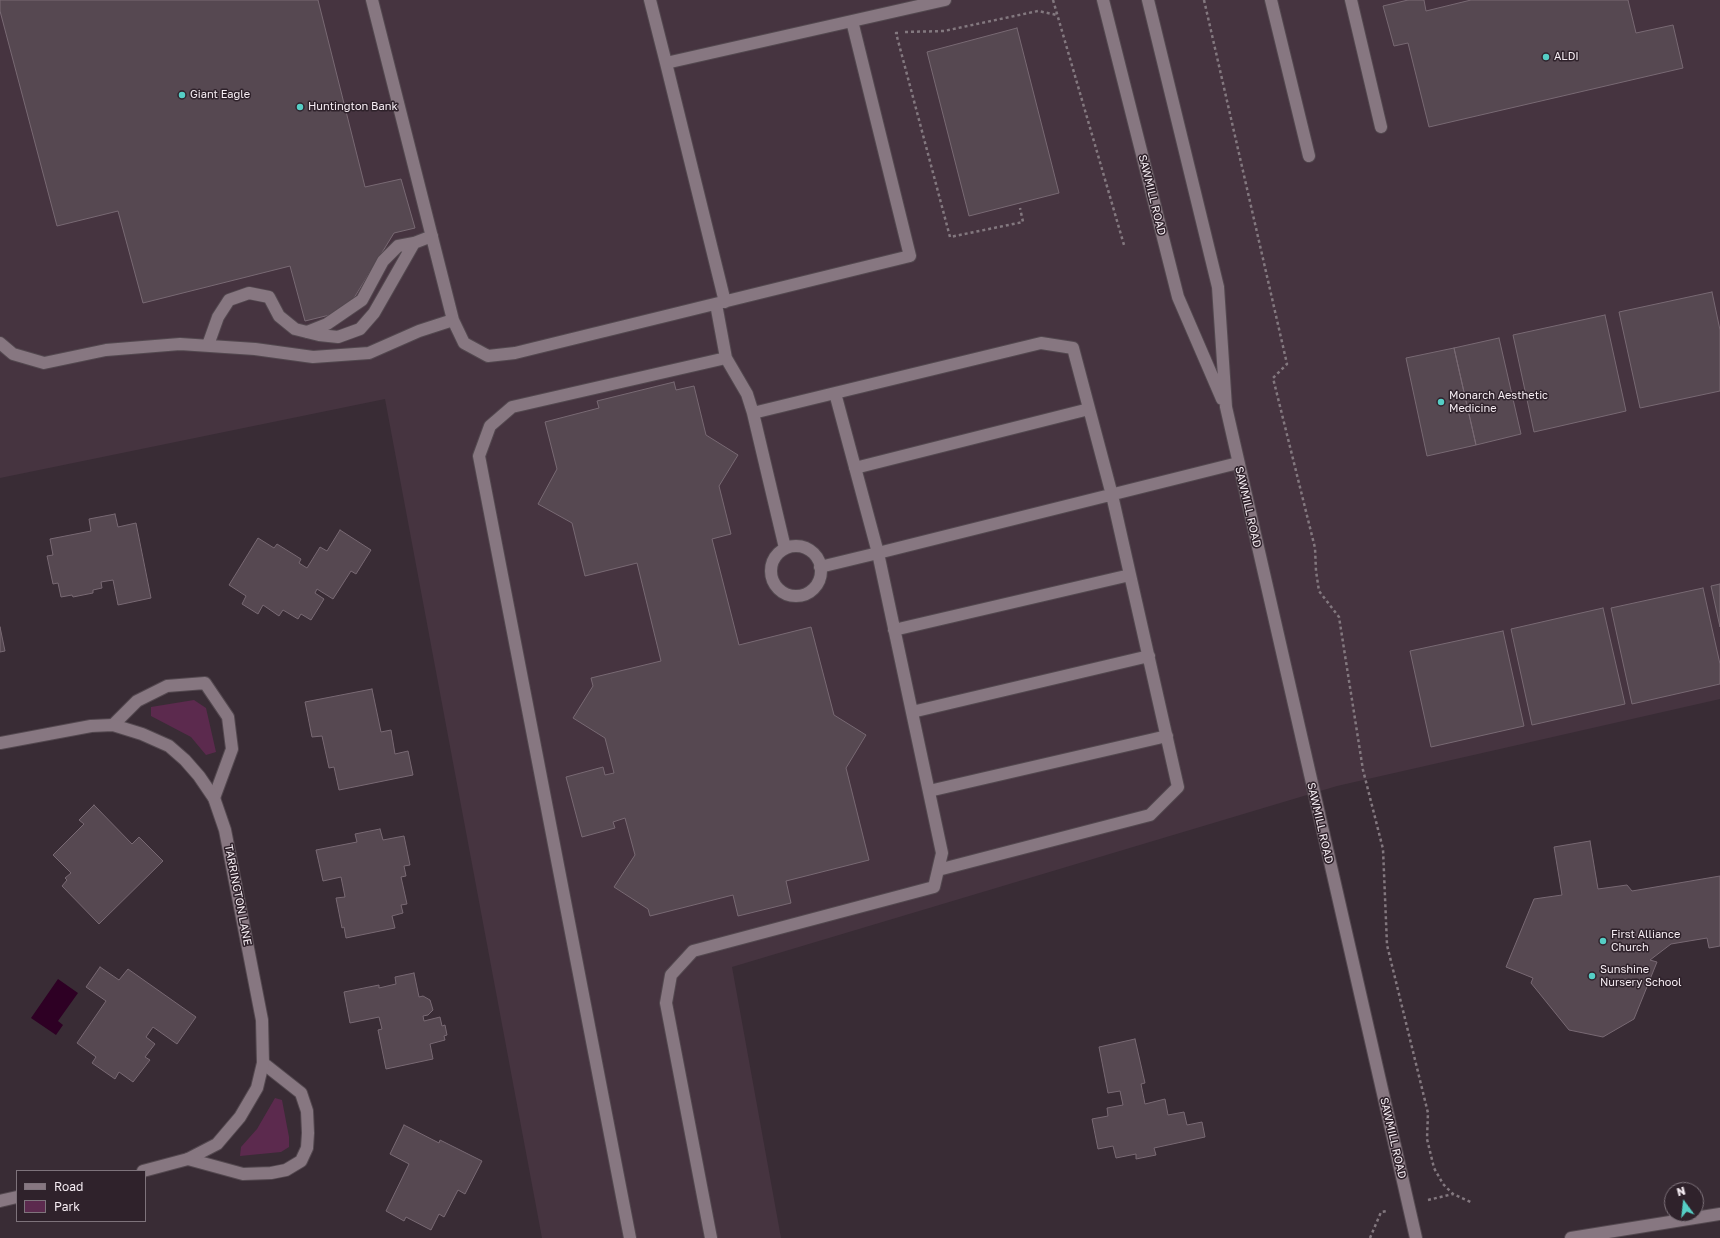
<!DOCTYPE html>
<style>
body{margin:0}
#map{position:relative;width:1720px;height:1238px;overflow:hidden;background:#392c35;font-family:"Golos Text",sans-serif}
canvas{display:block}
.legend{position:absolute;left:16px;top:1170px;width:130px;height:52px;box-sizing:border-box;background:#2f222b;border:1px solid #7e737b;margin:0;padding:5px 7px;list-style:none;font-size:12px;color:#f5ecf2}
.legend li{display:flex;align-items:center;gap:8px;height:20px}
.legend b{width:20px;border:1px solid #7e737b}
.north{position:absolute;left:1664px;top:1182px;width:40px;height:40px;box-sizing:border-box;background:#2f222b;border:1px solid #7e737b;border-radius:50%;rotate:345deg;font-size:11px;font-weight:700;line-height:16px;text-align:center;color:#f5ecf2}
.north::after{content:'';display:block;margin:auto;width:14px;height:18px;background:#55cec5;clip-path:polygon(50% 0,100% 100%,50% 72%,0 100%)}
</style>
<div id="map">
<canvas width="1720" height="1238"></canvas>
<ul class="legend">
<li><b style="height:5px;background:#877781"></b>Road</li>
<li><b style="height:11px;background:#5c2a4e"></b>Park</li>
</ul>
<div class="north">N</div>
</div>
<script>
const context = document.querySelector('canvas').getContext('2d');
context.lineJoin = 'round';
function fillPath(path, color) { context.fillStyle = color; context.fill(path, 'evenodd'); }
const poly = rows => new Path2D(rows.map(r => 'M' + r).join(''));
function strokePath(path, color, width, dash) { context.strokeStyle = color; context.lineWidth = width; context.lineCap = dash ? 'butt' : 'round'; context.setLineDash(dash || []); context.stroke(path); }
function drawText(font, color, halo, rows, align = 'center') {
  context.font = font + ' "Golos Text",sans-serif'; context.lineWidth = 3; context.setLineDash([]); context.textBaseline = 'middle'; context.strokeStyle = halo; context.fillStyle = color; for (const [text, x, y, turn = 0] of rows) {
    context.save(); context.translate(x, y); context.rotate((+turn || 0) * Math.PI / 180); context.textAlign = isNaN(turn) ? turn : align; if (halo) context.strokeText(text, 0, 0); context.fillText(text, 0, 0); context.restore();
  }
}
fillPath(poly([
 [0,0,1720,0,1720,699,1337,786,732,967,781,1238,542,1238,385,399,0,478]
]), '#463440');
fillPath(poly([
 [194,700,206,708,216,752,206,755,191,737,151,716,151,707],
 [275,1098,282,1100,289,1137,289,1147,281,1152,240,1156,241,1147,257,1129]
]), '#5c2a4e');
fillPath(poly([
 [58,979,78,993,58,1021,63,1025,56,1035,31,1018]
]), '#2e0024');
const building = poly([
 [0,0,318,0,365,187,401,179,415,228,394,233,346,311,305,321,290,266,143,303,118,211,57,226,0,11,0,0],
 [1408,0,1424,0,1426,11,1471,0,1628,0,1636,33,1673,25,1683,68,1429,127,1408,43,1394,46,1383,6,1408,0],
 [1017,28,1059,193,969,216,927,52,1017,28],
 [1712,292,1720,330,1720,391,1640,408,1619,312,1712,292],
 [1605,315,1626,411,1534,432,1513,335,1605,315],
 [1499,338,1521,434,1476,445,1454,348,1499,338],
 [1454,348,1476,445,1427,456,1406,358,1454,348],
 [674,382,676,390,694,386,706,435,738,455,719,486,731,534,712,539,739,645,811,627,834,715,866,735,846,768,869,860,786,881,791,903,738,916,733,895,650,916,648,909,614,887,635,855,625,818,613,822,615,828,582,837,566,777,603,767,605,775,614,773,605,738,573,718,593,686,591,678,661,661,637,563,585,576,572,523,538,504,557,469,545,422,599,408,597,401,674,382],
 [115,514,118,527,136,523,151,598,118,605,113,580,101,582,102,588,93,590,93,593,73,597,72,595,61,597,58,583,53,584,47,556,53,555,50,539,91,531,89,519,115,514],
 [340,530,371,550,356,574,351,571,333,599,317,589,315,593,324,599,311,620,301,614,298,619,283,610,279,616,263,605,258,614,242,604,246,596,229,585,258,538,274,548,277,544,301,559,299,563,307,568,320,547,327,551,340,530],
 [1720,584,1720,627,1711,586,1720,584],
 [1703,588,1720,664,1720,684,1632,704,1611,608,1703,588],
 [1603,608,1625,704,1532,725,1511,629,1603,608],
 [0,627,5,651,0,652,0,627],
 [1503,631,1524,726,1431,747,1410,651,1503,631],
 [372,689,381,732,391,730,395,754,408,751,413,775,339,790,334,767,329,768,322,736,312,737,305,702,372,689],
 [94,805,132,844,139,837,163,861,99,924,62,886,67,880,65,878,71,873,53,855,84,824,79,820,94,805],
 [380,829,383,840,404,836,410,865,404,866,406,876,401,877,407,904,401,905,403,913,392,916,395,928,346,938,344,927,342,928,336,898,345,897,341,877,323,881,316,850,357,842,355,834,380,829],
 [1590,841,1598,889,1627,885,1632,891,1720,876,1720,946,1709,948,1707,938,1671,944,1650,960,1657,962,1634,1019,1603,1037,1569,1030,1531,983,1533,978,1506,967,1534,899,1562,895,1554,847,1590,841],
 [100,967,119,980,128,969,196,1017,177,1044,153,1027,146,1037,155,1044,145,1057,150,1060,133,1082,119,1072,115,1079,92,1063,96,1057,77,1043,106,1001,86,987,100,967],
 [414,973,419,997,423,996,430,1000,433,1010,428,1015,423,1016,424,1021,440,1017,442,1026,445,1025,447,1035,444,1036,445,1040,430,1044,433,1059,386,1069,378,1030,382,1029,379,1017,350,1023,344,992,379,985,379,988,396,984,395,977,414,973],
 [1135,1039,1145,1083,1141,1084,1145,1104,1165,1099,1168,1115,1184,1112,1187,1125,1202,1122,1205,1137,1154,1148,1156,1155,1136,1159,1136,1154,1116,1158,1113,1146,1098,1149,1092,1119,1108,1116,1107,1108,1123,1105,1120,1091,1108,1093,1099,1047,1135,1039],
 [404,1125,439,1143,440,1140,482,1161,465,1194,458,1190,444,1217,439,1214,431,1230,406,1217,404,1221,386,1211,409,1164,390,1154,404,1125]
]);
fillPath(building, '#564851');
strokePath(building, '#786973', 1);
const lane = poly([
 [650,0,666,63,945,0],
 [1271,0,1309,156],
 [1351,0,1381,127],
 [666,63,725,302],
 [716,304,726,358,747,394,753,413,835,393,878,553,1238,463],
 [453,320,464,343,488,356,515,353,910,256,852,21],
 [307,332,327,324,362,300,383,261,398,246,414,243],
 [0,343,13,354,44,363,106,350,180,344,255,349,313,357,369,353,419,331,453,320,372,0],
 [208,345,218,317,229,300,249,293,269,297,279,316,295,329,319,335,338,337,360,329,374,313,414,243,432,236],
 [835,393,1041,343,1073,348,1112,495,1178,787,1150,815,938,870],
 [753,413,785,548],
 [855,468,1089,409],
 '771 571a25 25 0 1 1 50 0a25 25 0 1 1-50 0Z',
 [894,630,1130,575],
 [912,712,1149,656],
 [113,725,137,701,167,686,205,683,228,717,232,749,214,798],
 [929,791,1167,736],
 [188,1159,243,1174,271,1173,286,1170,301,1161,307,1148,308,1133,307,1111,301,1093,263,1063],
 [630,1238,479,456,490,426,512,407,726,358],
 [711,1238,666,1003,671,975,693,951,934,887,942,853,878,553,820,567]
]);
const street = poly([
 [0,743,91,726,113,725,142,734,169,746,185,760,199,776,214,798,225,830,262,1020,263,1063,257,1088,240,1117,217,1144,188,1159,143,1171],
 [0,1201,17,1197]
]);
const secondary = poly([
 [1103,0,1178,297,1222,399],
 [1148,0,1218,287,1226,407,1416,1238],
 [1571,1238,1720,1214]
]);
strokePath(lane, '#53484f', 14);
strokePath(street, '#53484f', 14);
strokePath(secondary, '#53484f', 14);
strokePath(poly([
 [1053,0,1124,245],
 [1204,0,1287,364,1273,378,1315,548,1316,571,1319,591,1339,617,1363,770,1383,849,1387,945,1428,1113,1427,1139,1434,1168,1443,1184,1453,1194,1473,1203],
 [905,32,944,31,1038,11,1057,15],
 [898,33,896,33,950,237,1023,222,1020,208],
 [1428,1200,1453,1194],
 [1370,1238,1381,1212,1388,1211]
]), '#83787f', 2.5, [3, 3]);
strokePath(lane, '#877781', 12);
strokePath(street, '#877781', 12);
strokePath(secondary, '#877781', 12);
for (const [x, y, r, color] of [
 [1546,57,4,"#55cec5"],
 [182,95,4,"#55cec5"],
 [300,107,4,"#55cec5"],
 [1441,402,4,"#55cec5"],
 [1603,941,4,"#55cec5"],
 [1592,976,4,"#55cec5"]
]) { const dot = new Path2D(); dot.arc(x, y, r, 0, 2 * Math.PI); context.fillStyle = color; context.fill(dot); strokePath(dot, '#2f222b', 1.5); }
drawText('11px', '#f5ecf2', '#2f222b', [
 ["ALDI",1554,57],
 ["Giant Eagle",190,95],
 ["Huntington Bank",308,107],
 ["Monarch Aesthetic",1449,396],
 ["Medicine",1449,409],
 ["First Alliance",1611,935],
 ["Church",1611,948],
 ["Sunshine",1600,970],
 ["Nursery School",1600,983]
], 'left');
drawText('11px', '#f5ecf2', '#2f222b', [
 ["SAWMILL ROAD",1152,195,76],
 ["SAWMILL ROAD",1248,507,77],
 ["SAWMILL ROAD",1320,823,77],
 ["TARRINGTON LANE",238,895,79],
 ["SAWMILL ROAD",1393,1138,77]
]);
</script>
